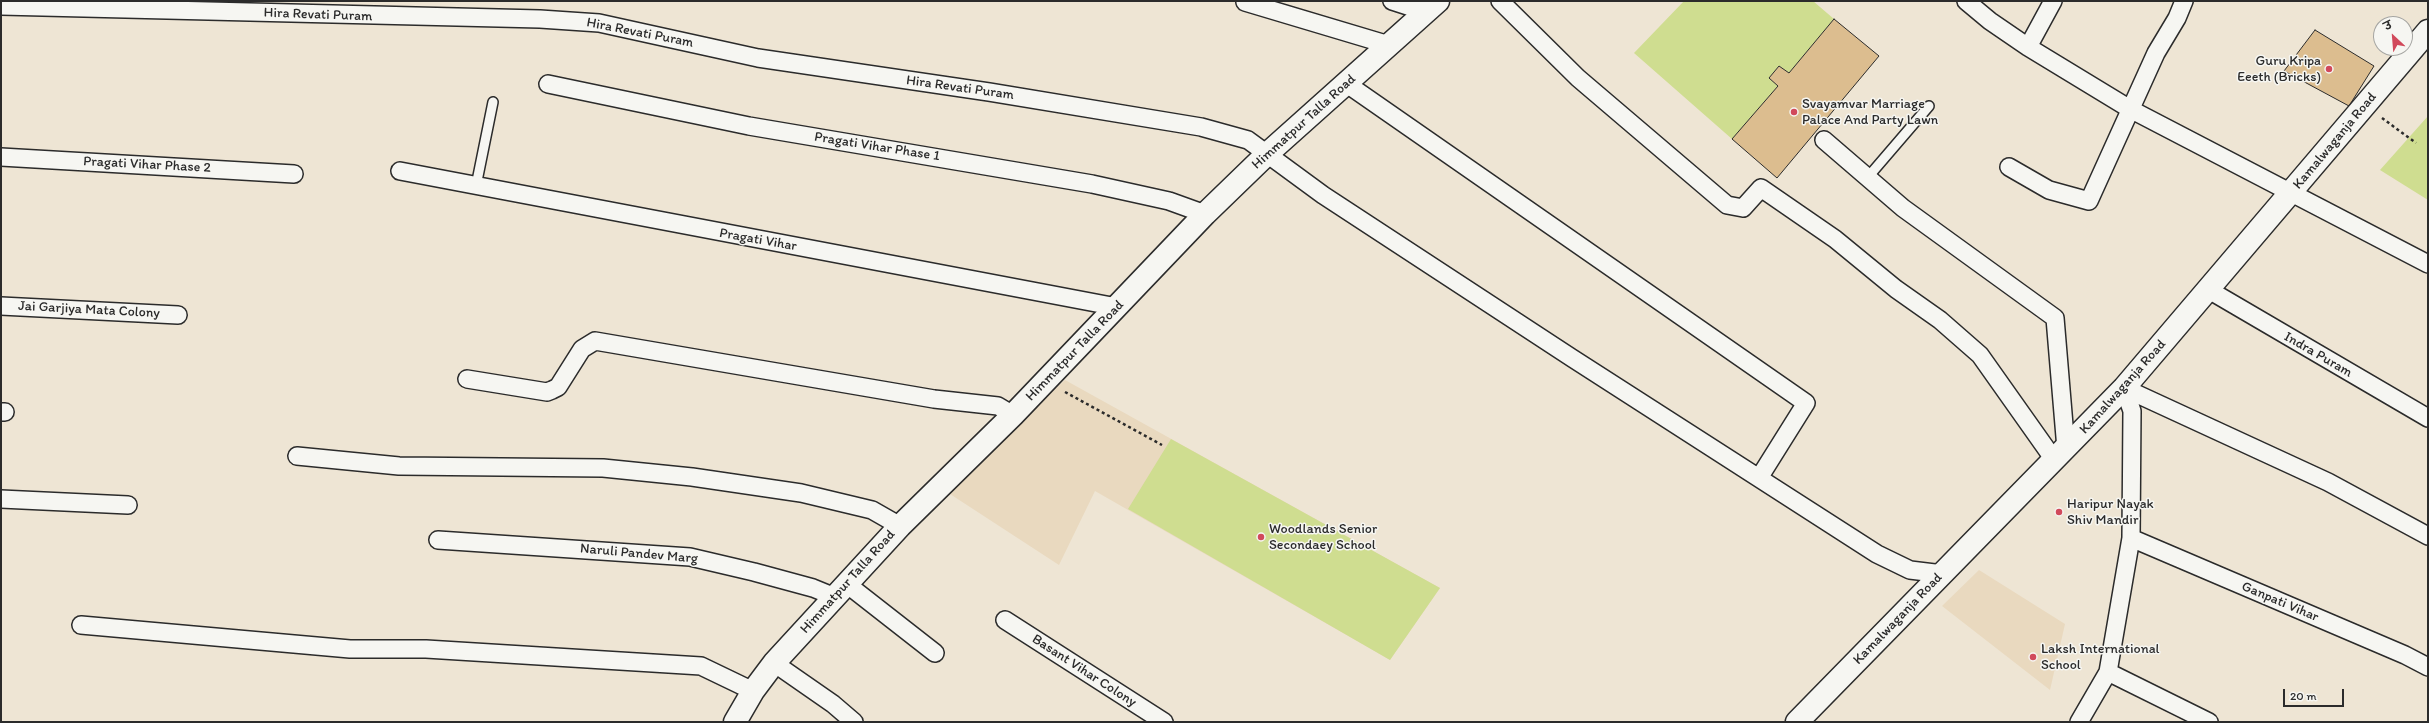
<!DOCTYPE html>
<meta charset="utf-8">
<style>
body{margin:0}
#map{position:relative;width:2429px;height:723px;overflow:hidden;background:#eee5d4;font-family:Itim,"Playpen Sans Deva",sans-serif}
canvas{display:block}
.frame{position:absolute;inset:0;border:2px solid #2b2b2b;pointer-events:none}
.north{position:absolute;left:2373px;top:16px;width:40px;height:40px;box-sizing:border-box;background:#f6f6f2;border:1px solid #a5a5a2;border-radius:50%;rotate:334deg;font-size:11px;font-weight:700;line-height:16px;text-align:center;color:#2b2b2b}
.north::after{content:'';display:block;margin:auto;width:14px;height:18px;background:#d1495b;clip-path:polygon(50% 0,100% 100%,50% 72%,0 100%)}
.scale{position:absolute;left:2283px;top:689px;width:61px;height:18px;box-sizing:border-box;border:2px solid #2b2b2b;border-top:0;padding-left:5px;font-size:12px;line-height:14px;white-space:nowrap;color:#2b2b2b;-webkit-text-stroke:3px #f6f6f2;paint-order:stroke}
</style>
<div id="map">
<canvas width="2429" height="723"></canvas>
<div class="frame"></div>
<div class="north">उ</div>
<div class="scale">20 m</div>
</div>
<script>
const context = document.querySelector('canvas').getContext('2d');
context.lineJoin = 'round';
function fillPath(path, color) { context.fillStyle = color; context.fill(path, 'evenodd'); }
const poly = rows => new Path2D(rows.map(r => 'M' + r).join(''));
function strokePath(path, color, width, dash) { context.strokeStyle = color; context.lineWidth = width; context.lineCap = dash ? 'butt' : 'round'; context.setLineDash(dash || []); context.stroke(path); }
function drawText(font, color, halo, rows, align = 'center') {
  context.font = font + ' Itim,sans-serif'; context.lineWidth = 3; context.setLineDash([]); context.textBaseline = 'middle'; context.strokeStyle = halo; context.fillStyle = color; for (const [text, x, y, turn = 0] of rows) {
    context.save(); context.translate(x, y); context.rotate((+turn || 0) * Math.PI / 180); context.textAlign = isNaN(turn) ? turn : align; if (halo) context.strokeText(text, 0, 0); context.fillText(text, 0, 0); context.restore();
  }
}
fillPath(poly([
 [1065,380,1440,588,1390,660,1095,491,1059,565,950,494,989,448],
 [1979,570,2065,624,2050,690,1942,606]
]), '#e9d9bf');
fillPath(poly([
 [1684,1,1813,1,1834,19,1789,73,1779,66,1769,78,1778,86,1732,139,1634,53],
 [2428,116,2428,200,2380,170],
 [1171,439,1440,588,1390,660,1128,509]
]), '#cfdd90');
const building = poly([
 [1834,19,1879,56,1777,178,1732,139,1778,86,1769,78,1779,66,1789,73,1834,19],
 [2315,30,2374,66,2349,106,2284,71,2315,30]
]);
fillPath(building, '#dcbd8f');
strokePath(building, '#2b2b2b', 1);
const lane = poly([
 [1868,177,1929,106],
 [476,186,493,102]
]);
const street = poly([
 [1392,1,1426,12],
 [1500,1,1578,78,1727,205,1743,208,1761,188,1835,239,1896,289,1940,320,1980,355,2055,461],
 [1966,1,1990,21,2028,47,2130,109,2428,264],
 [1245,2,1389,45],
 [1,6,540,19,599,23,758,58,989,92,1201,127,1248,140,1323,195,1572,358,1877,554,1910,570,1943,574],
 [2028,47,2053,1],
 [548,84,749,126,1092,184,1169,201,1205,214],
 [1347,84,1806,403,1759,478],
 [1824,140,1903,208,2055,318,2066,449],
 [1,157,294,174],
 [2009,167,2049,190,2089,201,2156,53,2177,18,2184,1],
 [400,171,1117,307],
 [2209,290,2428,418],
 [1,306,178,315],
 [467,379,547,392,552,390,558,387,582,349,595,341,934,399,998,406,1013,415],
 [2124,388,2328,482,2428,536],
 [1,412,5,412],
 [297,456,399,466,603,468,692,477,801,493,872,510,900,526],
 [1,499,128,505],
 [2131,538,2405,655,2428,667],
 [438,540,690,557,754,572,813,588,835,597],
 [848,585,935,653],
 [1005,620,1164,722],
 [81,625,350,649,426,649,701,666,753,691],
 [774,663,833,704,854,722],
 [2108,672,2209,722],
 [2079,722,2108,672,2131,538,2132,411,2124,388]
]);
const secondary = poly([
 [735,722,753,691,774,663,900,526,1013,415,1205,214,1267,154,1438,1],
 [1797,722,2124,388,2428,31]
]);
strokePath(lane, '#2b2b2b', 12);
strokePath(street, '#2b2b2b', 20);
strokePath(secondary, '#2b2b2b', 25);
strokePath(poly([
 [2382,118,2416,143],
 [1065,392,1162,445]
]), '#2b2b2b', 2.5, [3, 3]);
strokePath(lane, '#f6f6f2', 9);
strokePath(street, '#f6f6f2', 17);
strokePath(secondary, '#f6f6f2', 22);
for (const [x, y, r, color] of [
 [2329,69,4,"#d1495b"],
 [1794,112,4,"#d1495b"],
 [2059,512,4,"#d1495b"],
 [1261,537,4,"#d1495b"],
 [2033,657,4,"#d1495b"]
]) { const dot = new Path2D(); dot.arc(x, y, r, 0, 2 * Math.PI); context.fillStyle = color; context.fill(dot); strokePath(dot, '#f6f6f2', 1.5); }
drawText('14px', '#2b2b2b', '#f6f6f2', [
 ["Hira Revati Puram",318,15,2],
 ["Hira Revati Puram",640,33,11],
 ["Hira Revati Puram",960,88,8],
 ["Himmatpur Talla Road",1304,122,-42],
 ["Kamalwaganja Road",2335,141,-50],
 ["Pragati Vihar Phase 1",877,147,9],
 ["Pragati Vihar Phase 2",147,165,3],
 ["Pragati Vihar",758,240,10],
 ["Jai Garjiya Mata Colony",89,310,3],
 ["Himmatpur Talla Road",1075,351,-46],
 ["Indra Puram",2318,355,30],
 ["Kamalwaganja Road",2123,387,-48],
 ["Naruli Pandev Marg",639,554,5],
 ["Himmatpur Talla Road",848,582,-48],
 ["Ganpati Vihar",2280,602,23],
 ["Kamalwaganja Road",1898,619,-46],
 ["Basant Vihar Colony",1084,671,33]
]);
drawText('14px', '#2b2b2b', '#f6f6f2', [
 ["Guru Kripa",2321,61,"right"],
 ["Eeeth (Bricks)",2321,77,"right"],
 ["Svayamvar Marriage",1802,104],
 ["Palace And Party Lawn",1802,120],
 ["Haripur Nayak",2067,504],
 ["Shiv Mandir",2067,520],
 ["Woodlands Senior",1269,529],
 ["Secondaey School",1269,545],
 ["Laksh International",2041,649],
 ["School",2041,665]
], 'left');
</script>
